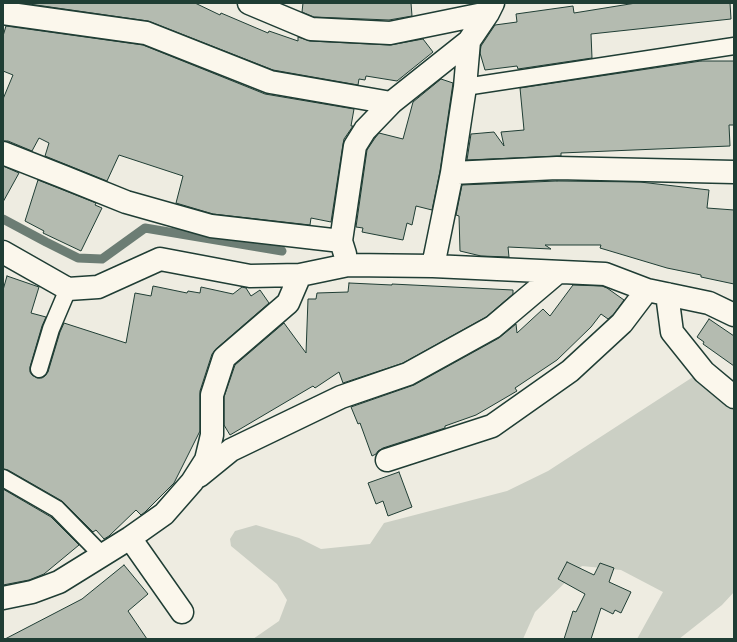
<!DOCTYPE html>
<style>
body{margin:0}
#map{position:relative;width:737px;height:642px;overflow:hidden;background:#eeece1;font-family:Kalam,sans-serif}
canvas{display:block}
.frame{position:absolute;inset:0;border:4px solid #1f3d34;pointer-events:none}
</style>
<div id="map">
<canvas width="737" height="642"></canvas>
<div class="frame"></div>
</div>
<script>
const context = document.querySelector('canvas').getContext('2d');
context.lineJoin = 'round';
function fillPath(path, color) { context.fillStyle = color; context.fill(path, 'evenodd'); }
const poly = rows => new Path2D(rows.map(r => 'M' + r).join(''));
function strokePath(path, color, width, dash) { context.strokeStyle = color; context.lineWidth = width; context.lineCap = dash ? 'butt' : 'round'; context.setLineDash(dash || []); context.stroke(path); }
fillPath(poly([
 [696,375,734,406,734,592,722,605,679,639,637,639,663,592,621,570,582,566,535,612,523,639,253,639,279,621,287,600,277,584,231,546,230,539,235,531,256,525,299,538,321,549,370,544,384,523,507,491,548,471]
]), '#cbcfc4');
strokePath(poly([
 [3,219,46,242,78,258,102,259,145,228,282,251]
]), '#6c7d74', 9);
const building = poly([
 [22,3,195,3,220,15,221,13,268,33,269,31,298,41,298,37,310,41,390,45,423,39,433,52,397,81,366,76,365,80,359,79,358,85,273,70,148,21,22,3],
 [303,3,411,3,412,16,389,20,314,17,302,12,303,3],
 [636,3,730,3,731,19,591,34,592,58,518,69,517,66,485,70,480,53,481,46,495,25,517,22,516,14,573,6,574,13,636,3],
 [6,26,143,45,265,94,354,109,351,126,353,126,344,139,343,144,331,222,311,218,310,225,213,214,176,203,183,176,119,155,107,181,45,156,49,143,39,138,32,151,8,141,3,141,3,99,13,75,3,71,3,36,6,26],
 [701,61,734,61,734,125,729,125,730,146,561,153,561,156,467,160,471,134,494,132,504,146,501,132,524,130,520,88,701,61],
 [441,79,453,83,440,171,432,210,416,206,412,225,407,223,403,240,362,232,363,228,356,227,367,150,375,138,379,133,403,139,413,102,441,79],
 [3,166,19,173,3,202,3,166],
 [38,180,96,203,95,205,102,208,81,251,43,233,44,231,25,221,38,180],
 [557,181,640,182,709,190,707,208,734,210,734,284,701,277,701,275,667,268,600,248,601,245,545,245,551,249,508,247,509,257,481,256,460,251,459,216,456,215,462,185,557,181],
 [7,276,39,287,31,313,46,317,42,326,30,367,30,372,32,375,37,378,42,378,45,376,48,372,60,332,64,323,126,343,135,293,151,296,153,286,187,293,188,291,200,293,201,287,233,294,242,287,246,288,251,296,260,290,269,303,216,349,212,354,200,391,200,431,174,483,145,512,141,515,136,510,109,536,104,539,96,530,93,532,62,501,8,470,3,469,3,290,7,276],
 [349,283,392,285,392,284,513,290,513,294,486,317,403,363,343,383,339,372,315,388,313,386,230,435,224,425,224,397,235,365,284,323,306,353,308,299,316,299,317,293,348,292,349,283],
 [573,285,602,286,607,288,624,300,613,315,608,319,601,314,591,327,557,360,515,388,517,391,476,415,445,426,445,428,383,448,378,451,376,454,372,456,360,423,358,424,351,407,414,385,499,338,516,324,517,333,543,309,550,316,573,285],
 [709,319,734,336,734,366,703,344,704,342,697,337,709,319],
 [399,472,412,507,388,516,383,501,376,504,368,483,399,472],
 [3,489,51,517,79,545,44,574,29,580,3,585,3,489],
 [567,562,594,575,600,563,614,568,609,582,631,592,621,613,615,610,613,614,601,608,591,639,564,639,573,611,576,612,585,594,558,579,567,562],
 [124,565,148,594,128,611,147,639,5,639,82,599,124,565]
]);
fillPath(building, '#b4bbb0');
strokePath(building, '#1f3d34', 1);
const lane = poly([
 [465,87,734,46],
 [39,369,51,329,68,289],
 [3,478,57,509,102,555]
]);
const street = poly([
 [249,3,311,29,390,33,488,13],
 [3,13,146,33,270,82,391,103],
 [3,153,64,177,126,202,211,226,341,241],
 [452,173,557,168,734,172],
 [3,252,68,289,98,287,160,259,250,276,300,275,348,265,433,266,605,274,647,290,709,303,734,315],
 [345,254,341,241,355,146,365,130,391,103,469,41,488,13,493,3],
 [433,266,452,173,465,87,469,41],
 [667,294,672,332,704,372,734,397],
 [387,460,492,426,570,371,622,323,647,290],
 [199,476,231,450,341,397,408,374,493,327,558,272],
 [130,538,182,612],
 [3,598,32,592,59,582,130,538,164,514,192,482,206,460,212,435,212,395,224,358,288,303,300,275]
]);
strokePath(lane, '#1f3d34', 19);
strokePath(street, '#1f3d34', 25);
strokePath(lane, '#fbf7ec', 16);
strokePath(street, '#fbf7ec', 22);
</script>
